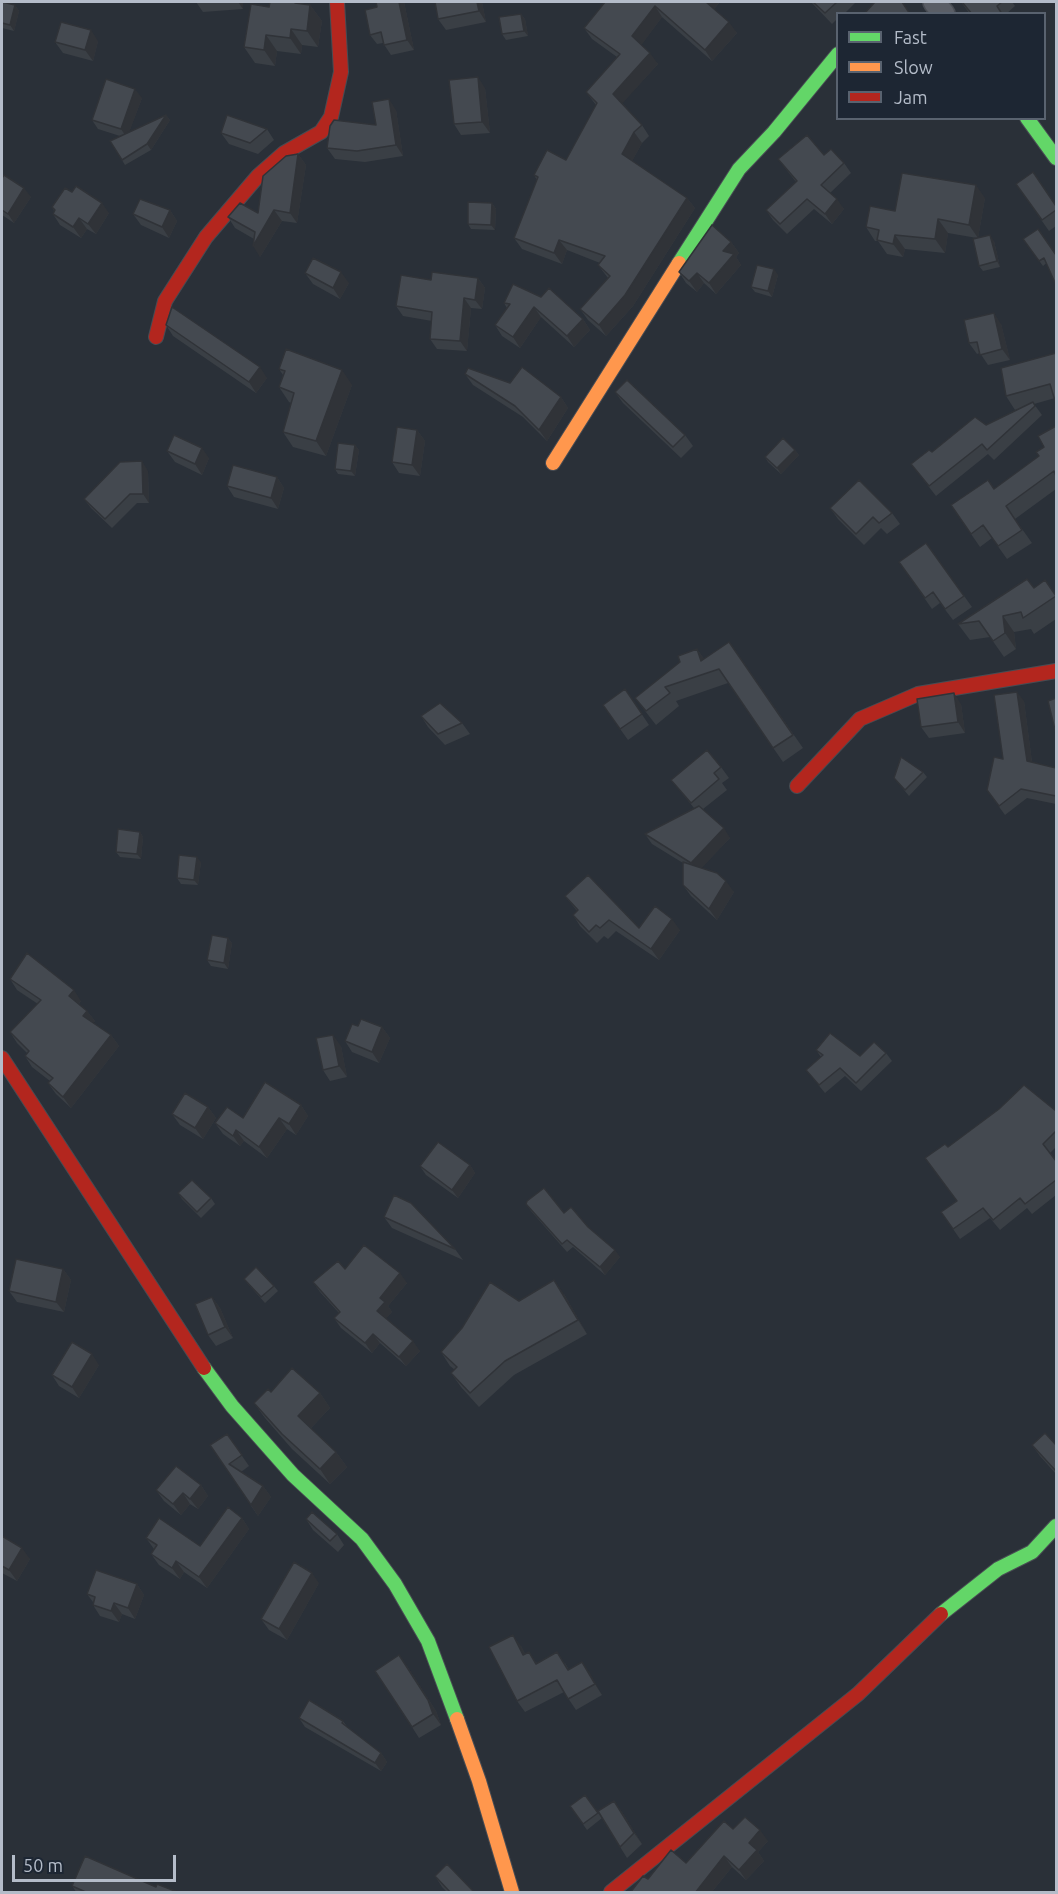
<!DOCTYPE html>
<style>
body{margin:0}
#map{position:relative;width:1058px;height:1894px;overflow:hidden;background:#2a3038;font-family:Ubuntu,sans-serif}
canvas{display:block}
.frame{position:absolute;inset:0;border:3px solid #b4bcc9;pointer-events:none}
.legend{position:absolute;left:836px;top:12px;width:210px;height:108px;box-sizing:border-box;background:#1d2633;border:2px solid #59626f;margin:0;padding:8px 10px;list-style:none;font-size:18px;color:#b4bcc9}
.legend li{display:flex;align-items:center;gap:12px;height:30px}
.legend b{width:30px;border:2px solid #59626f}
.scale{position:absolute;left:12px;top:1855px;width:164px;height:27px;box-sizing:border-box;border:3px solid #b4bcc9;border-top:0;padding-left:8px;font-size:18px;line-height:21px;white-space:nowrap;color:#b4bcc9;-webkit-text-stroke:4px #1d2633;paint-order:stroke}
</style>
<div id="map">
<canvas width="1058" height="1894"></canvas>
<div class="frame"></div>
<ul class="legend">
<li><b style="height:8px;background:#63d668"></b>Fast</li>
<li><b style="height:8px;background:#ff974d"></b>Slow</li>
<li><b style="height:8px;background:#b3261e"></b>Jam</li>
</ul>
<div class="scale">50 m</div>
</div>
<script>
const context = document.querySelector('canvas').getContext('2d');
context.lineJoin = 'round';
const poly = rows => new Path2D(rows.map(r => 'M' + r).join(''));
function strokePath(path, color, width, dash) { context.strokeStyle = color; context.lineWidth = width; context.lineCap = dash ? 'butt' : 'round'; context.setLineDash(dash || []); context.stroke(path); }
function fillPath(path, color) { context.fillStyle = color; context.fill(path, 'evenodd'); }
const street = poly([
 [934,2,944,14]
]);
const fast = poly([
 [1027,118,1056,158],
 [679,263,739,169,774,132,838,54],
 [204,1368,232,1406,293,1475,362,1539,395,1584,428,1641,457,1719],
 [941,1614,998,1569,1032,1552,1056,1526]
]);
const slow = poly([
 [553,463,679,263],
 [457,1719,479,1781,512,1892]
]);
const jam = poly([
 [156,337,165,301,206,237,258,176,284,153,321,132,331,117,341,72,337,2],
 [797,786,860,719,918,694,1056,671],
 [2,1058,204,1368],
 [611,1892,858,1694,941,1614]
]);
strokePath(street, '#484c53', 24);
strokePath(fast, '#484c53', 16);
strokePath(slow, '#484c53', 16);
strokePath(jam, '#484c53', 16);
strokePath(street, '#5a5e66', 21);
strokePath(fast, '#63d668', 14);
strokePath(slow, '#ff974d', 14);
strokePath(jam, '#b3261e', 14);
fillPath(poly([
 [2,2,15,5,19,11,14,31,2,28],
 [196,2,243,2,243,9,203,12],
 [270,2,298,2,299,3,310,5,322,21,318,47,302,45,301,54,277,51,275,66,255,63,244,47,269,7],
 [376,2,404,2,414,50,391,55,383,43,377,44,370,35,377,7],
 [482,2,486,22,446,30,438,19],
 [605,2,720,2,714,9,737,33,712,61,662,17,641,45,658,64,622,103,642,125,649,136,642,143,632,161,687,198,695,208,633,306,606,336,588,320,580,309,608,278,598,265,600,263,567,250,562,264,522,249,514,238,537,180,534,175,566,160,596,105,586,92,617,57,592,39,584,28],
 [811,2,856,2,844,14,837,14,837,19,832,24],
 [961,2,1012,2,1015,6,1006,14,970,14],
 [521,14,525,19,528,36,506,40,502,34],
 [98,41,93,61,63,53,55,42],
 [485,88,490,133,461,135,454,124],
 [142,98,129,132,166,115,170,120,151,150,125,165,110,141,120,136,98,129,92,120],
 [396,110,403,156,365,162,335,159,327,148,376,125],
 [267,129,274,140,258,154,229,144,221,133],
 [298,154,306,165,297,223,282,221,260,257,254,239,235,228,228,217,258,213],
 [824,155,844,163,851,173,830,193,844,209,832,224,814,209,787,234,773,220,766,210,796,182,778,159],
 [2,178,31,197,14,223,2,215],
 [1016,184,1056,206,1056,226,1049,231],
 [985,198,978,238,994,241,1000,267,983,271,979,266,977,238,948,233,945,253,905,249,903,257,887,254,878,241,875,241,866,227,895,211],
 [492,203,496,209,495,230,471,229,468,224],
 [52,207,109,213,96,234,87,229,81,238,60,225,53,214,54,211],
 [170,210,177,221,169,238,141,225,133,214],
 [1023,239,1056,255,1043,266],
 [731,242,739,253,736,257,741,265,716,294,704,283,697,292,686,283,679,272],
 [305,273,349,283,340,299,313,284],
 [778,275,772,297,755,292,751,287],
 [478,278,485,288,482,309,471,308,467,351,437,349,430,339,432,321,403,316,396,306,431,280],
 [513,284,583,319,590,330,574,347,541,317,520,348,502,336,495,325,507,308,504,303],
 [1001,324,1010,360,988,365,980,353,977,354,969,343],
 [166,325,267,378,256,393,173,336],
 [1056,353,1055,398,1034,404,1042,415,994,460,988,454,936,496,911,464,932,452,1022,408,1015,410,1006,396],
 [279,369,352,385,326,456,293,447,283,432,291,403,289,402,279,387,283,375],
 [465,374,510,383,561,397,568,408,547,441,523,417,473,385],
 [615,392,685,435,693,446,681,458,623,403],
 [1056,426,1056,489,1015,519,1032,543,1007,559,992,538,980,547,951,505,994,489,1039,456],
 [417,430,425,441,420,476,399,473,392,462],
 [355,445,359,450,355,476,338,474,335,469],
 [795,450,799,455,781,474,768,462,765,457],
 [167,451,209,458,202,475,175,462],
 [148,471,149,503,137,503,112,528,91,508,84,499],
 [277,477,284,488,278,509,234,497,227,486],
 [830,508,892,513,900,524,887,534,881,528,864,545,838,519],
 [926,543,972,607,953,620,940,603,932,609,899,562],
 [1034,588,1056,596,1056,619,1034,634,1031,629,1014,632,1016,649,1004,657,990,637,970,640,958,624],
 [729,642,803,748,783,762,728,683,676,701,679,706,656,725,635,698,697,649,704,659],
 [625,689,649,725,628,740,603,705],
 [1024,701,1032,762,1056,768,1056,804,1027,798,1005,815,987,790,1003,759],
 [961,704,965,733,929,738,921,727],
 [421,716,462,723,470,734,445,745,428,727],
 [721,767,729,778,722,783,727,790,703,809,730,838,701,868,734,892,717,920,691,896,683,885,683,863,652,844,645,834,694,808,671,780],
 [923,772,927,777,909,796,894,778],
 [140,832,143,837,141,859,120,857,116,852],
 [201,862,198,885,181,884,177,878],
 [565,896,639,928,680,930,659,960,616,931,608,939,604,936,597,943,580,926,573,915,577,911],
 [228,938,232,943,228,969,211,966,207,960],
 [10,979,81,1001,79,1004,87,1011,95,1021,93,1023,111,1035,119,1046,71,1108,56,1094,48,1083,50,1081,32,1067,25,1056,27,1053,17,1043,10,1032,38,1004,17,990],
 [358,1026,382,1027,390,1038,379,1063,352,1052,345,1041],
 [341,1046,347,1077,330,1081,323,1070],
 [816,1050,860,1056,886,1053,892,1061,861,1091,845,1076,825,1093,806,1070,821,1057],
 [301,1105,308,1116,296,1135,287,1129,267,1158,244,1141,240,1146,223,1134,215,1123,243,1118],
 [208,1107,216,1118,203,1139,180,1125,172,1114],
 [1056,1111,1056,1147,1050,1153,1056,1161,1056,1195,1032,1214,1027,1208,1000,1230,990,1218,960,1239,941,1212,956,1201,948,1147],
 [470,1165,475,1173,458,1198,426,1175,420,1166],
 [178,1193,211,1198,215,1204,201,1218,182,1199],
 [526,1204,564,1213,588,1227,620,1257,605,1275,573,1247,567,1252,531,1211],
 [384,1217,455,1249,463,1260,392,1228],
 [63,1269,71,1280,64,1312,17,1302,9,1291],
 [345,1269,407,1283,388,1306,392,1312,386,1318,420,1351,406,1366,380,1343,372,1353,341,1328,334,1318,339,1313,320,1292,313,1282],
 [244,1279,274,1286,278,1291,265,1303,248,1284],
 [564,1294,587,1334,514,1375,479,1407,461,1387,451,1373,455,1370,450,1366,441,1352,519,1301],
 [212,1297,220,1308,233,1338,216,1346,208,1335],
 [99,1365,79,1398,59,1386,52,1375],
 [271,1392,320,1393,330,1408,311,1428,336,1452,347,1467,330,1484,292,1449,265,1418,254,1403],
 [227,1434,249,1466,241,1472,263,1486,271,1497,258,1516,210,1445],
 [1032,1445,1056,1445,1056,1474,1040,1456],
 [201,1485,208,1496,198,1509,190,1504,181,1515,164,1501,156,1490],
 [242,1518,249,1529,207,1588,184,1572,180,1579,159,1565,151,1554,154,1549,146,1538,200,1546],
 [306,1519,337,1534,344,1545,338,1552,313,1530],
 [2,1536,30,1559,17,1581,2,1573],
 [319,1583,287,1640,269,1630,261,1619],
 [137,1584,144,1595,135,1619,122,1614,119,1622,100,1616,93,1605,93,1602,87,1594],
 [521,1646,525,1654,537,1663,565,1663,569,1670,582,1662,602,1695,576,1710,564,1692,525,1712,517,1701],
 [407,1666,436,1711,441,1725,419,1738,412,1727],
 [299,1718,343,1721,348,1728,381,1753,387,1762,381,1771,305,1727],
 [585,1795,602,1818,614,1801,622,1812,642,1844,627,1858,602,1818,587,1830,570,1806],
 [733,1829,768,1841,758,1852,764,1861,746,1880,732,1867,711,1893,630,1893,648,1879,686,1863],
 [447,1864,474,1893,448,1893,442,1887,435,1876],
 [72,1886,156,1887,180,1893,77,1893]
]), '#3a3f45');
fillPath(poly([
 [238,2,243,2,243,9],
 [399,2,404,2,414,50,407,40],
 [477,2,482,2,486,22,479,11],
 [705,2,720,2,712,11],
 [15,5,19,11,14,31,10,25],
 [310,5,322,21,318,47,307,31],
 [655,6,662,17,640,47,632,36],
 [521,14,525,19,528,36,524,31],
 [729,22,737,33,712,61,705,50],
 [291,29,302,45,301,54,290,38],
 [91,30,98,41,93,61,85,50],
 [266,35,277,51,275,66,264,50],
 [650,53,658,64,621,105,613,94],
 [478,77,485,88,490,133,482,122],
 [135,89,142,98,127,138,121,129],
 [389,99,396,110,403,156,396,145],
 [166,115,170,120,151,150,147,144],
 [634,132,642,143,630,165,622,154],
 [298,154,306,165,297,223,290,213],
 [976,185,985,198,978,238,969,225],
 [24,188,31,197,14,223,8,214],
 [687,198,695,208,633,306,606,336,599,325],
 [837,199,844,209,832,224,825,214],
 [102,203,109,213,96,234,88,224],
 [492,203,496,209,495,230,491,225],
 [170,210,177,221,169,238,162,227],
 [274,210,282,221,260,257,253,246],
 [79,218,87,229,81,238,73,227],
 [938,219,948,233,945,253,935,239],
 [895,235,905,249,903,257,893,244],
 [990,235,994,241,1000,267,997,261],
 [559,240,567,250,562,264,554,253],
 [731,242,739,253,736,257,741,265,716,294,709,283,723,251],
 [774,269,778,275,772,297,768,291],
 [341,272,349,283,340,299,333,288],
 [697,273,704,283,697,292,689,281],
 [478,278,485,288,482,309,475,300],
 [464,298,471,308,467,351,460,341],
 [534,307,541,317,520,348,513,337],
 [994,313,1001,324,1010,360,1002,349],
 [583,319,590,330,574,347,567,336],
 [260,367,267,378,256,393,249,382],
 [342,370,352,385,326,456,316,441],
 [561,397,568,408,547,441,539,430],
 [417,430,425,441,420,476,412,465],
 [355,445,359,450,355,476,351,471],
 [202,448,209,458,202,475,195,464],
 [795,450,799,455,781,474,777,468],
 [142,461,148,471,149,503,143,494],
 [277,477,284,488,278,509,271,498],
 [1003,616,1014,632,1016,649,1005,633],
 [697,649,707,663,701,661],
 [1017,692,1024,701,1033,770,1027,761],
 [954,693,961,704,965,733,958,722],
 [724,828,730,838,698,872,691,863],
 [140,832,143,837,141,859,137,854],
 [197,857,201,862,198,885,194,880],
 [726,881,734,892,717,920,709,909],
 [672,919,680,930,659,960,651,949],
 [228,938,232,943,228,969,224,963],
 [74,990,81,1001,76,1007,69,996],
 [87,1011,95,1021,91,1027,83,1016],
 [382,1027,390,1038,379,1063,372,1052],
 [111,1035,119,1046,71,1108,63,1097],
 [333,1035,341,1046,347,1077,339,1066],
 [301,1105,308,1116,296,1135,289,1124],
 [208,1107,216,1118,203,1139,195,1128],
 [279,1118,287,1129,267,1158,259,1147],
 [236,1130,244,1141,240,1146,233,1136],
 [470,1165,475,1173,458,1198,452,1190],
 [615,1250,620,1257,605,1275,600,1267],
 [63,1269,71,1280,64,1312,56,1302],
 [400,1273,407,1283,388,1306,392,1312,384,1321,377,1311,380,1298],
 [554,1280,564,1294,587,1334,578,1320],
 [212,1297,220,1308,233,1338,225,1327],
 [373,1334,380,1343,372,1353,365,1343],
 [413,1341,420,1351,406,1366,399,1357],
 [92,1354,99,1365,79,1398,72,1387],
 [320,1393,330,1408,308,1431,298,1416],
 [336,1452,347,1467,330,1484,320,1469],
 [201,1485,208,1496,198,1509,190,1499],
 [263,1486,271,1497,258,1516,251,1505],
 [183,1493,190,1504,181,1515,173,1504],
 [242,1518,249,1529,207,1588,199,1577],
 [22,1548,30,1559,17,1581,9,1570],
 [176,1561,184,1572,180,1579,172,1568],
 [312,1573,319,1583,287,1640,279,1629],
 [137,1584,144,1595,135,1619,128,1608],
 [114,1603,122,1614,119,1622,111,1611],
 [513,1635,521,1646,531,1666,523,1655],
 [582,1662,590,1673,602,1695,595,1684],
 [407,1666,436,1711,441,1725,433,1714],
 [381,1753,387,1762,381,1771,375,1763],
 [614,1801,622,1812,642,1844,634,1833],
 [760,1830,768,1841,758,1852,764,1861,746,1880,739,1870,749,1843],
 [724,1856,732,1867,711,1893,695,1893]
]), '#303338');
const building = poly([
 [2,2,15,5,10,25,2,23,2,2],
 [270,2,295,2,295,3,310,5,307,31,291,29,290,38,266,35,264,50,244,47,251,4,269,7,270,2],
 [376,2,399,2,407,40,384,45,381,32,370,35,365,10,377,7,376,2],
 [435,2,477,2,479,11,438,19,435,2],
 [605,2,706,2,729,22,705,50,655,6,632,36,650,53,613,94,642,125,634,132,622,154,687,198,625,295,599,325,580,309,610,276,598,265,605,256,559,240,554,253,514,238,538,177,534,175,547,150,566,160,597,103,586,92,620,54,584,28,605,2],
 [813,2,837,2,825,13,813,2],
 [875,2,902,2,910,14,864,14,875,2],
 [962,2,1002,2,997,6,1002,14,972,14,962,2],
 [521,14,524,31,502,34,499,17,521,14],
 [61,22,91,30,85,50,55,42,61,22],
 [478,77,482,122,454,124,449,80,478,77],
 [106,79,135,89,121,129,92,120,106,79],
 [389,99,396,145,357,151,327,148,330,126,334,120,376,125,372,102,389,99],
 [166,115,147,144,122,160,110,141,166,115],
 [227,115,267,129,250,143,221,133,227,115],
 [807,135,824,155,831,149,844,163,821,185,837,199,825,214,807,199,780,224,766,210,797,181,778,159,807,135],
 [298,154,290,213,274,210,253,246,255,232,228,217,240,203,258,213,263,176,286,156,298,154],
 [1033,172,1056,206,1056,210,1042,220,1016,184,1033,172],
 [902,173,976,185,969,225,938,219,935,239,895,235,893,244,877,240,879,230,866,227,870,206,895,211,902,173],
 [4,175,24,188,8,214,2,210,2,178,4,175],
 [76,186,102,203,88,224,79,218,73,227,53,214,55,210,52,207,65,188,72,192,76,186],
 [140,199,170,210,162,227,133,214,140,199],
 [468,202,492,203,491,225,468,224,468,202],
 [712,225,731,242,723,251,734,254,709,283,697,273,689,281,679,272,712,225],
 [1038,229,1056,255,1056,285,1044,258,1039,261,1023,239,1038,229],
 [990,235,997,261,979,266,973,239,990,235],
 [313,258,341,272,333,288,305,273,313,258],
 [757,265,774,269,768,291,751,287,757,265],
 [432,272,478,278,475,300,464,298,460,341,430,339,432,312,396,306,401,275,431,280,432,272],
 [513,284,541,297,549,288,583,319,567,336,534,307,513,337,495,325,510,304,504,303,513,284],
 [172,307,260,367,249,382,166,325,172,307],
 [994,313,1002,349,980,355,977,342,969,343,964,320,994,313],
 [286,349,342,370,316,441,283,432,294,393,279,387,285,371,279,369,286,349],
 [1056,353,1056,404,1050,384,1006,396,1001,368,1056,353],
 [522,367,561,397,539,430,515,406,465,374,468,368,510,383,522,367],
 [627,380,685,435,673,447,615,392,627,380],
 [1033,402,1035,406,987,450,982,444,929,486,911,464,929,450,932,452,975,417,986,425,1033,402],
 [1056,426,1056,476,1054,471,1006,506,1022,530,998,546,983,525,971,534,951,505,988,480,994,489,1039,456,1036,452,1044,447,1038,436,1056,426],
 [397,427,417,430,412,465,392,462,397,427],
 [174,435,202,448,195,464,167,451,174,435],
 [783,438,795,450,777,468,765,457,783,438],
 [338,443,355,445,351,471,335,469,338,443],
 [142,461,143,494,130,494,105,519,84,499,120,462,142,461],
 [233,465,277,477,271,498,227,486,233,465],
 [859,480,892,513,879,523,873,517,856,534,830,508,859,480],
 [926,543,964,596,945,609,933,592,925,598,899,562,926,543],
 [1027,579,1034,588,1045,580,1056,596,1023,618,1021,612,1003,616,1005,633,993,641,979,621,958,624,1027,579],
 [729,642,793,735,773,748,719,669,665,687,670,693,646,711,635,698,680,662,678,656,697,649,701,661,729,642],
 [625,689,642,714,620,729,603,705,625,689],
 [1017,692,1027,761,1056,768,1056,796,1021,789,999,806,987,790,994,757,1003,759,994,695,1017,692],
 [954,693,958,722,921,727,917,699,954,693],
 [1056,698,1056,734,1048,701,1056,698],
 [440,703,462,723,438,734,421,716,440,703],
 [707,750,721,767,714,773,719,779,691,803,671,780,707,750],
 [901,757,923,772,905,790,894,778,901,757],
 [699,806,724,828,691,863,645,834,699,806],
 [118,829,140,832,137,854,116,852,118,829],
 [179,855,197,857,194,880,177,878,179,855],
 [683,862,717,873,726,881,709,909,683,885,683,862],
 [588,875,639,928,655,906,672,919,651,949,609,920,600,928,596,925,589,932,573,915,578,910,565,896,588,875],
 [212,935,228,938,224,963,207,960,212,935],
 [27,953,74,990,69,996,87,1011,83,1016,111,1035,63,1097,48,1083,53,1078,25,1056,29,1051,10,1032,41,1000,10,979,27,953],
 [361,1019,382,1027,372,1052,345,1041,352,1024,358,1026,361,1019],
 [830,1033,860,1056,874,1042,886,1053,856,1083,840,1068,819,1085,806,1070,823,1055,816,1050,830,1033],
 [333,1035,339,1066,323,1070,316,1038,333,1035],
 [265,1082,301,1105,289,1124,279,1118,259,1147,236,1130,233,1136,215,1123,227,1107,243,1118,265,1082],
 [1024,1085,1056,1111,1056,1131,1043,1144,1056,1161,1056,1180,1025,1204,1020,1198,993,1220,983,1208,953,1229,941,1212,957,1201,925,1158,945,1144,948,1147,999,1109,1024,1085],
 [185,1093,208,1107,195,1128,172,1114,185,1093],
 [438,1142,470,1165,452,1190,420,1166,438,1142],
 [192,1180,211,1198,197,1212,178,1193,192,1180],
 [544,1188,564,1213,571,1207,588,1227,615,1250,600,1267,567,1240,562,1244,526,1204,527,1201,544,1188],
 [394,1195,411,1203,455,1249,384,1217,394,1195],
 [364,1245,400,1273,380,1298,385,1302,377,1311,413,1341,399,1357,373,1334,365,1343,334,1318,340,1312,313,1282,338,1261,345,1269,364,1245],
 [16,1259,63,1269,56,1302,9,1291,16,1259],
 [256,1267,274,1286,261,1297,244,1279,256,1267],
 [554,1280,578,1320,505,1361,470,1393,451,1373,457,1367,441,1352,462,1328,490,1282,519,1301,554,1280],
 [212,1297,225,1327,208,1335,195,1304,212,1297],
 [72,1342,92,1354,72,1387,52,1375,72,1342],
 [292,1368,320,1393,298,1416,336,1452,320,1469,282,1434,254,1403,268,1389,271,1392,292,1368],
 [1045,1433,1056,1445,1056,1471,1032,1445,1045,1433],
 [227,1434,242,1455,229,1464,263,1486,251,1505,210,1445,227,1434],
 [176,1466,201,1485,190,1499,183,1493,173,1504,156,1490,176,1466],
 [228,1507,242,1518,199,1577,176,1561,172,1568,151,1554,157,1545,146,1538,159,1518,200,1546,228,1507],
 [312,1512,337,1534,330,1541,306,1519,312,1512],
 [2,1536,22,1548,9,1570,2,1566,2,1536],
 [294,1562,312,1573,279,1629,261,1619,294,1562],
 [96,1570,137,1584,128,1608,114,1603,111,1611,93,1605,95,1597,87,1594,96,1570],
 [513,1635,523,1655,529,1652,536,1664,557,1652,568,1670,582,1662,595,1684,568,1699,557,1680,517,1701,489,1647,513,1635],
 [399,1655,428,1700,433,1714,412,1727,375,1671,399,1655],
 [309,1700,343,1721,342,1723,381,1753,375,1763,299,1718,309,1700],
 [585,1795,598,1813,583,1824,570,1806,585,1795],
 [614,1801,634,1833,620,1847,598,1811,614,1801],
 [745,1817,760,1830,749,1843,757,1850,739,1870,724,1856,695,1893,630,1893,643,1876,648,1879,671,1850,686,1863,724,1821,733,1829,745,1817],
 [85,1856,156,1887,157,1884,180,1893,88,1893,72,1886,85,1856],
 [447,1864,474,1892,474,1893,451,1893,435,1876,447,1864]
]);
fillPath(building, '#444950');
strokePath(building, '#303338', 1.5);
</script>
